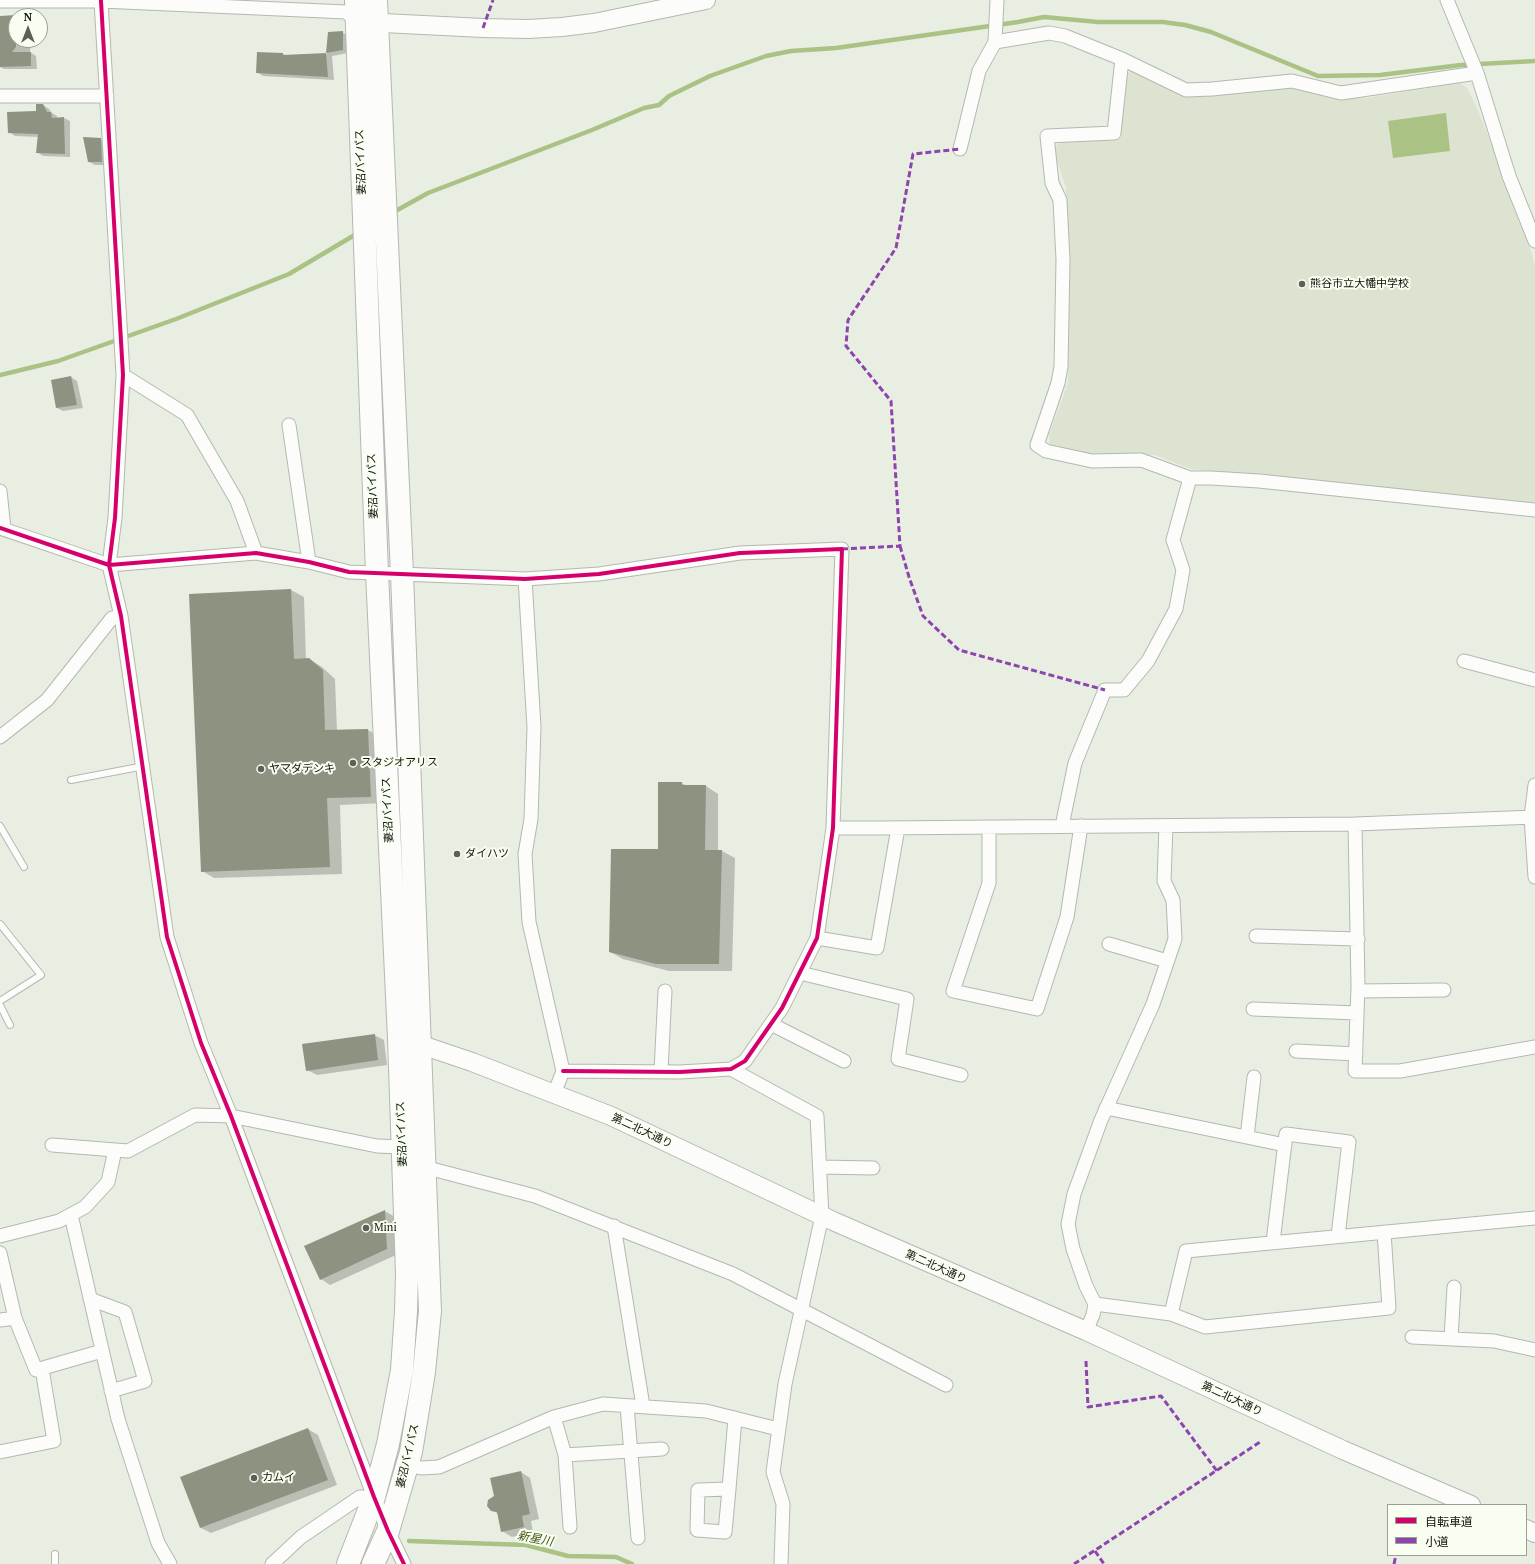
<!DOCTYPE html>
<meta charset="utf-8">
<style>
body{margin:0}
#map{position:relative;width:1535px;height:1564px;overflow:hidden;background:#e9eee3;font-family:"PT Serif","Noto Sans JP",serif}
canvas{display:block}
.legend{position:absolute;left:1387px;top:1504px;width:140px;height:52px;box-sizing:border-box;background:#f8fef0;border:1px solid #9ba095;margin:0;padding:5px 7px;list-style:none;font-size:12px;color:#10130c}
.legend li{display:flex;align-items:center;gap:8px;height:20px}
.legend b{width:20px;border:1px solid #9ba095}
.north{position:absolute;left:8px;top:8px;width:40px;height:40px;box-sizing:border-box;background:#f8fef0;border:1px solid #9ba095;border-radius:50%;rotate:0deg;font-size:11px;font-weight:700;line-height:16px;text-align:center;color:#10130c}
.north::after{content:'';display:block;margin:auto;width:14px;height:18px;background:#5c6057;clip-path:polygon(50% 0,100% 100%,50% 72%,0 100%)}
</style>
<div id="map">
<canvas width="1535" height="1564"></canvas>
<ul class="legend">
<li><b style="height:5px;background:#d6006c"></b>自転車道</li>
<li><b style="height:5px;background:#8e44ad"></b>小道</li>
</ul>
<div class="north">N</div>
</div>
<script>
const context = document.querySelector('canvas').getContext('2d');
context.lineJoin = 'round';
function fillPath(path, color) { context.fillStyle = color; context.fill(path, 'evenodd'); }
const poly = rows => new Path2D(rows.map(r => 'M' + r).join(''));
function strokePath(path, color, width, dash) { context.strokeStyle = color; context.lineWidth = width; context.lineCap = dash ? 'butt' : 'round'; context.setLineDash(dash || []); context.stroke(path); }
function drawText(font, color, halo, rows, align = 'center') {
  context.font = font + ' "PT Serif","Noto Sans JP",serif'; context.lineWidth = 4; context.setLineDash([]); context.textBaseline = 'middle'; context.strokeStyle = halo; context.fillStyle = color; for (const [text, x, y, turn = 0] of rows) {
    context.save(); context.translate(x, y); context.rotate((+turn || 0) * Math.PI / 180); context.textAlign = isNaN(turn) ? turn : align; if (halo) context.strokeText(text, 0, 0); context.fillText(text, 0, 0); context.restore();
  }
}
fillPath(poly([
 [1134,71,1188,96,1296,87,1330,98,1367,98,1459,83,1467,88,1477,108,1524,225,1535,266,1535,503,1191,469,1155,455,1083,453,1050,444,1049,435,1068,383,1069,302,1066,187,1053,150,1059,143,1118,140,1127,73]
]), '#dce3d1');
fillPath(poly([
 [1446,113,1450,151,1393,158,1388,121]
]), '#aac284');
fillPath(poly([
 [16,16,16,40,31,40,30,52,36,56,37,69,4,69,0,67,0,17],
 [342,32,348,36,348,53,332,56,334,80,263,76,257,72,283,54,287,56,327,54,329,33],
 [43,105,49,109,52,113,57,116,57,118,64,118,70,121,70,157,43,156,37,152,39,137,15,136,9,132,37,112],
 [101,139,107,143,108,165,95,165,89,162],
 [71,377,77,381,83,408,63,411,57,408],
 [291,590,304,597,306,660,309,659,322,667,335,679,337,731,368,730,380,737,383,803,340,805,342,874,214,878,202,871,190,595],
 [682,783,687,786,706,786,718,794,718,851,722,851,735,858,732,971,669,971,623,959,610,952,659,850],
 [374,1035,384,1040,387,1065,317,1075,307,1070],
 [385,1211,395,1217,396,1255,330,1285,321,1279,306,1247],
 [308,1429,318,1435,337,1485,211,1533,201,1528,182,1477],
 [521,1472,530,1478,539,1519,531,1521,533,1532,512,1537,502,1531,499,1514,491,1510]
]), '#0003');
strokePath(poly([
 [392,213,428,193,592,130,644,108,659,105,669,96,710,76,766,56,791,51,836,48,1018,22,1044,17,1098,22,1163,22,1185,25,1211,32,1318,76,1380,75,1461,65,1535,61],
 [0,375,58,361,176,319,289,274,358,233],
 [409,1541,526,1545,568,1556,616,1557,632,1564]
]), '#aac284', 4.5);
fillPath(poly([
 [16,15,16,47,12,52,31,52,31,66,0,67,0,16],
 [343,31,343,50,326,53,328,32],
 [257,52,283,53,283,55,326,53,328,77,256,73],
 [36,104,43,104,47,112,51,112,52,118,64,117,65,154,36,153,38,134,8,133,7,112,36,111],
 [83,137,101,138,102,162,88,162],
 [71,376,77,405,56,408,51,380],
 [291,589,294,659,309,658,323,670,325,730,368,729,371,797,327,798,330,867,201,872,189,594],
 [658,782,682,782,682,785,706,785,705,850,722,850,719,964,656,964,609,952,611,849,658,849],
 [375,1034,378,1060,306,1071,302,1044],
 [385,1210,387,1249,320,1280,304,1246],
 [308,1428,328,1480,200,1528,180,1477],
 [521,1471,530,1514,522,1516,524,1527,501,1532,497,1512,491,1511,487,1506,488,1500,494,1496,490,1478]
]), '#8c9381');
const lane = poly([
 [71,780,144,766],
 [0,826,24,867],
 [0,924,41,975,0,1001],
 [0,1005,10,1025],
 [55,1554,55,1564]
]);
const street = poly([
 [1447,0,1477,73,1509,176,1535,241],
 [0,1,101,1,346,12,357,22],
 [101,1,123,375,115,518,109,565,121,616,167,937,201,1043,231,1116,374,1497,388,1531,404,1564],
 [995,42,1049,33,1065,36,1122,59,1186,90,1212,89,1292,81,1341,93,1477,73],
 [1122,59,1114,133,1047,136,1052,183,1060,200,1063,260,1061,367,1058,383,1037,445,1046,451,1092,461,1141,460,1190,478,1211,478,1259,481,1535,510],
 [0,96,107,96],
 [960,149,979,71,995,42,997,0],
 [123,375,187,415,237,501,256,553],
 [289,425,309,562],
 [0,491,4,529],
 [0,528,109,565,256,553,309,562,349,572,502,578,525,579,599,574,740,553,842,549,833,828,817,938,782,1008,745,1061,731,1069,680,1072,563,1071],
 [525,579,534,727,531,819,525,854,529,922,563,1071,554,1094],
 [1464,661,1535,680],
 [0,737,47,700,112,618,121,616],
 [1535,785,1531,817,1535,877],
 [1355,824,1358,986,1355,1071,1400,1071,1535,1047],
 [1062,826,1075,763,1105,690,1124,690,1148,661,1176,609,1183,570,1173,540,1190,478],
 [989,827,989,883,953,991,1037,1009,1067,917,1081,826],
 [833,828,880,828,1355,824,1535,817],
 [1256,936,1358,939],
 [817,938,877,948,898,828],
 [1109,944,1167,961],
 [800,973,907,999,898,1059,961,1075],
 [1358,991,1444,990],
 [1253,1009,1357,1013],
 [771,1024,844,1061],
 [1296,1051,1356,1054],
 [731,1069,817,1116,822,1216,785,1384,773,1472,783,1504,781,1564],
 [661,1071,665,991],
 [1106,1108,1285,1145],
 [1247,1137,1254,1077],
 [52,1145,128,1151,195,1115,231,1116,377,1146,402,1147],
 [424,1167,535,1196,733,1274,946,1385],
 [820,1167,873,1168],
 [71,1215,118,1419,158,1543,170,1564],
 [614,1226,643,1406],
 [0,1236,59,1221,85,1207,108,1182,115,1150],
 [1273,1242,1286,1134,1349,1142,1338,1236],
 [0,1253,15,1318,36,1370,102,1351],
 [90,1299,125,1312,145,1381,111,1391],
 [1095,1304,1171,1314,1205,1327,1389,1308,1384,1232],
 [1171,1314,1186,1251,1535,1218],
 [0,1320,15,1318],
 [1086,1331,1093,1315,1095,1304,1086,1286,1073,1249,1068,1224,1074,1194,1101,1120,1153,1004,1175,939,1173,900,1164,881,1166,826],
 [1412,1337,1494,1341,1535,1350],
 [1451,1339,1454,1287],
 [627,1406,638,1538],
 [554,1417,565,1455,570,1527],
 [0,1452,54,1441,42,1369],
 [565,1455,662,1449],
 [407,1465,421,1468,439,1467,554,1417,603,1404,706,1411,778,1429],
 [729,1489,698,1490,697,1530,725,1532,729,1489,735,1418],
 [272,1564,301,1537,360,1497,374,1497]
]);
const secondary = poly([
 [363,22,483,28,528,29,562,27,594,23,706,0],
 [407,1040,472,1062,611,1116,833,1221,1086,1331,1343,1450,1471,1505],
 [1526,1529,1535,1533]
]);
const highway = poly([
 [348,1564,374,1497,388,1444,402,1370,406,1311,407,1274,399,1038,377,573,356,0],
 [373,1564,388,1531,411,1452,424,1372,430,1311,402,574,376,0]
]);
strokePath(lane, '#b4b8b0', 8);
strokePath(street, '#b4b8b0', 15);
strokePath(secondary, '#b4b8b0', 20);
strokePath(highway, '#b4b8b0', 24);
strokePath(lane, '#fcfcfb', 6);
strokePath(street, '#fcfcfb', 13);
strokePath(secondary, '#fcfcfb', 18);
strokePath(highway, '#fcfcfb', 22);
strokePath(poly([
 [483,28,493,0],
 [900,546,909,577,923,616,959,650,1105,690],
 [842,549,900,546,891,401,846,346,848,320,896,248,913,154,960,149],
 [1086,1361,1088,1407,1161,1396,1217,1471],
 [1095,1551,1104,1564],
 [1074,1564,1260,1442],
 [1394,1564,1396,1555]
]), '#8e44ad', 3, [6, 3]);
strokePath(poly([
 [101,1,123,375,115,518,109,565,121,616,167,937,201,1043,231,1116,374,1497,388,1531,404,1564],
 [0,528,109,565,256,553,309,562,349,572,502,578,525,579,599,574,740,553,842,549,833,828,817,938,782,1008,745,1061,731,1069,680,1072,563,1071]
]), '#d6006c', 4);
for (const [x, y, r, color] of [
 [1302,284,4,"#5c6057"],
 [353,763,4,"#5c6057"],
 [261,769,4,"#5c6057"],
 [457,854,4,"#5c6057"],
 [366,1228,4,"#5c6057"],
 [254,1478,4,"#5c6057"]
]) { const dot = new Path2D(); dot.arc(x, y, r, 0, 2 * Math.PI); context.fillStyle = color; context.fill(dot); strokePath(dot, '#f8fef0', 1.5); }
drawText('11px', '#10130c', '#f8fef0', [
 ["妻沼バイパス",361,162,-92],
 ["妻沼バイパス",373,486,-92],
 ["妻沼バイパス",388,810,-93],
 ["第二北大通り",642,1131,25],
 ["妻沼バイパス",402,1134,-92],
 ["第二北大通り",936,1267,24],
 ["第二北大通り",1232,1399,25],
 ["妻沼バイパス",408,1456,-77]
]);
drawText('11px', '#10130c', '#f8fef0', [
 ["熊谷市立大幡中学校",1310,284],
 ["スタジオアリス",361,763],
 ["ヤマダデンキ",269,769],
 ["ダイハツ",465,854],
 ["Mini",374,1228],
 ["カムイ",262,1478]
], 'left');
drawText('italic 12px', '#405519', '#f8fef0', [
 ["新星川",535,1539,11]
]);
</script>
